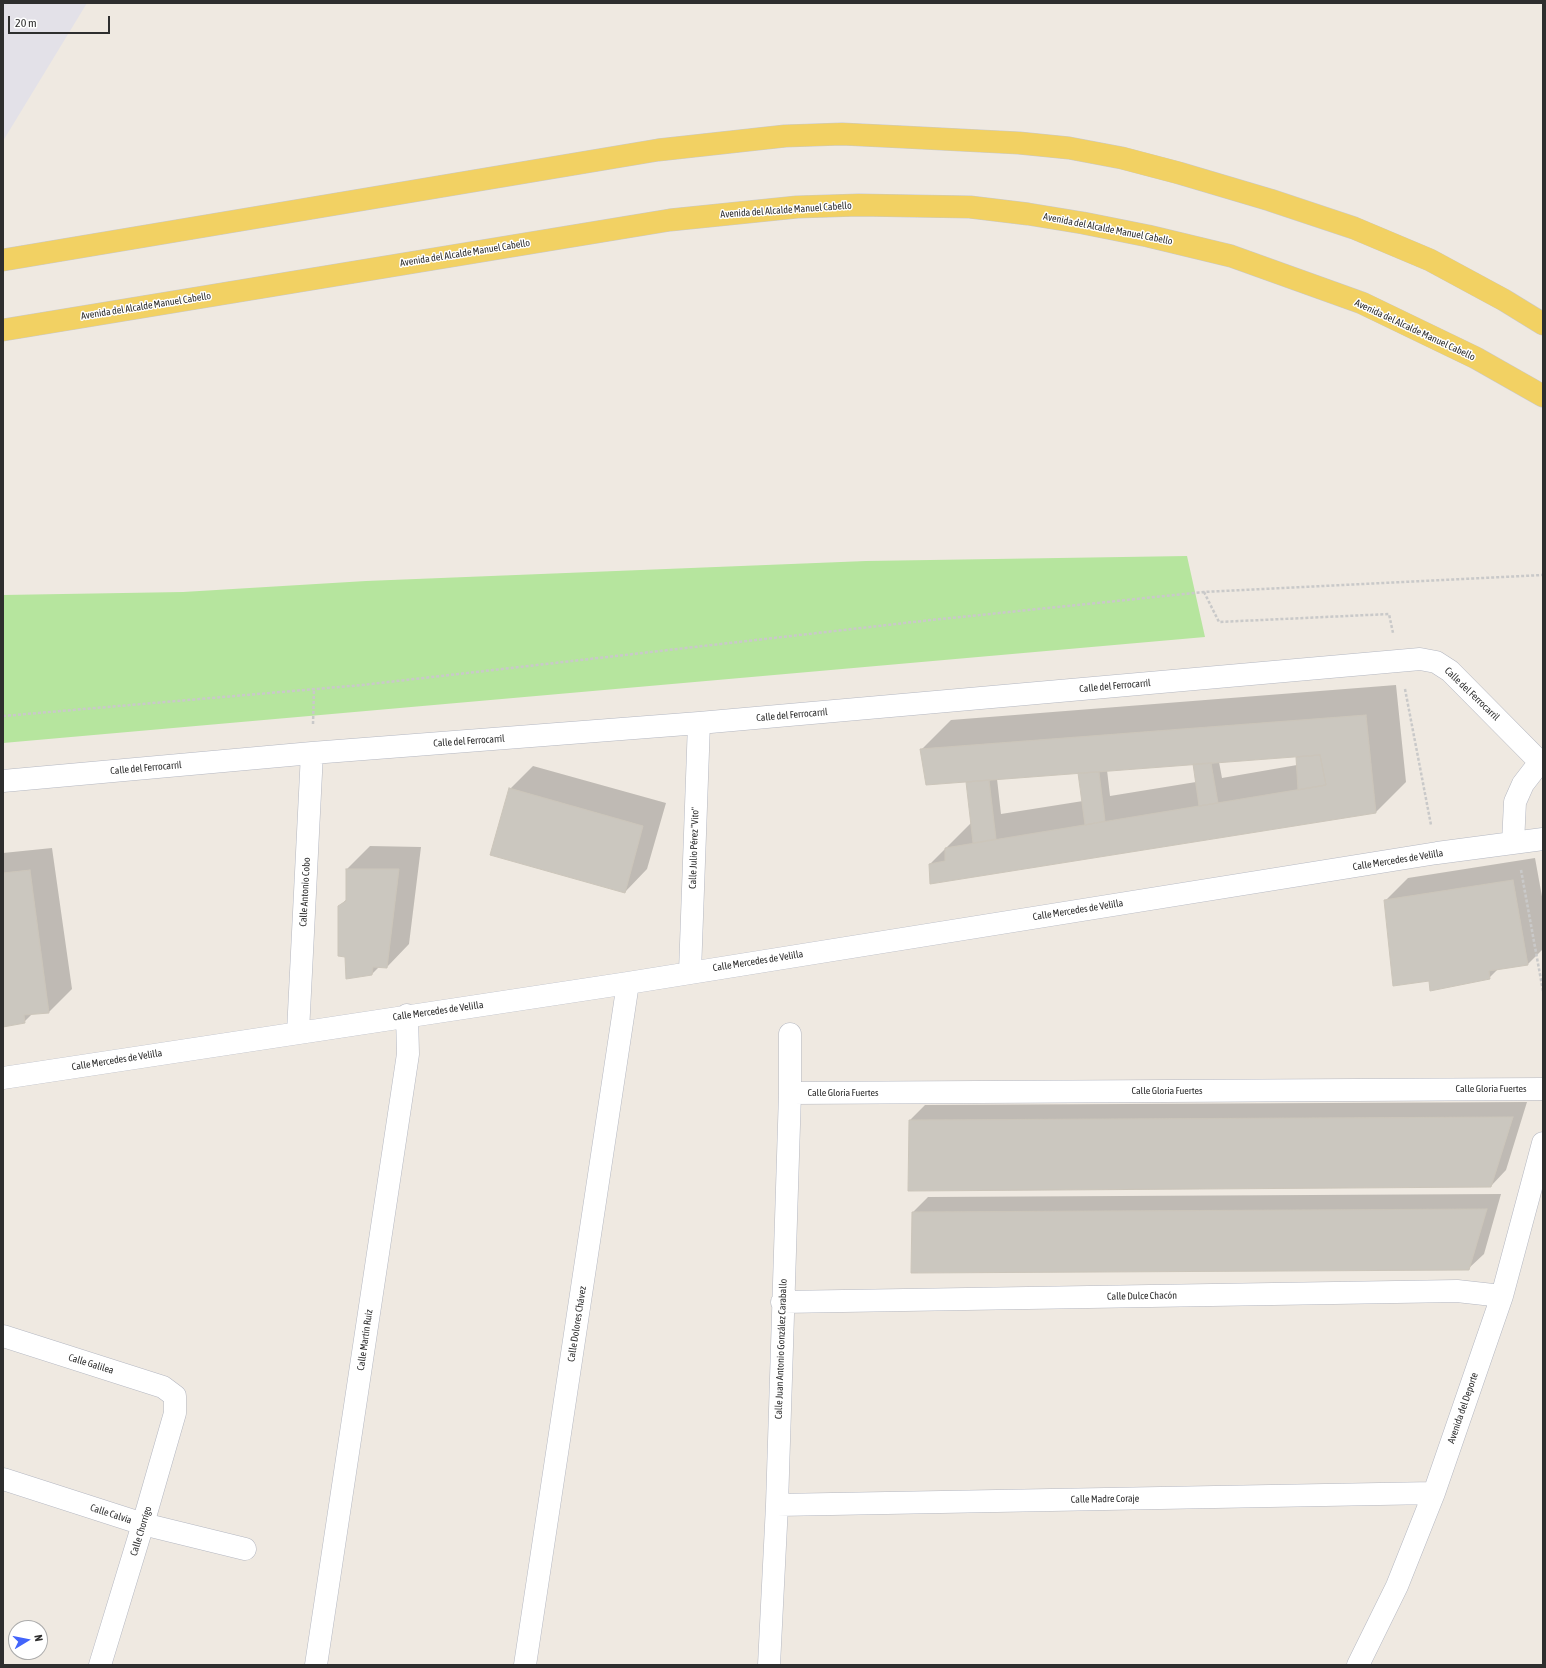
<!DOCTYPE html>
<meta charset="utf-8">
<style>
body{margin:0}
#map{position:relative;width:1546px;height:1668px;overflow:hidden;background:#efe9e1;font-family:"Asap Condensed",sans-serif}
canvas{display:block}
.frame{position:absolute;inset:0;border:4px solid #2e2e2e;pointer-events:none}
.north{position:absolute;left:8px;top:1620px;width:40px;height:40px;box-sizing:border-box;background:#fff;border:1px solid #ababab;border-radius:50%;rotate:80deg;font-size:11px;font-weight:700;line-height:16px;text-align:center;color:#2e2e2e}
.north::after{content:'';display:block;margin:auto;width:14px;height:18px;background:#4264fb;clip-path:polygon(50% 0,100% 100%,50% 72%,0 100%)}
.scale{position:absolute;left:8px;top:16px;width:102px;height:18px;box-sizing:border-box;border:2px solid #2e2e2e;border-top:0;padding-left:5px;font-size:12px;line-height:14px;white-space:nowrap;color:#2e2e2e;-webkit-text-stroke:3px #fff;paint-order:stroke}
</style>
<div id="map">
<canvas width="1546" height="1668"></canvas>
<div class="frame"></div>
<div class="north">N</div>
<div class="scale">20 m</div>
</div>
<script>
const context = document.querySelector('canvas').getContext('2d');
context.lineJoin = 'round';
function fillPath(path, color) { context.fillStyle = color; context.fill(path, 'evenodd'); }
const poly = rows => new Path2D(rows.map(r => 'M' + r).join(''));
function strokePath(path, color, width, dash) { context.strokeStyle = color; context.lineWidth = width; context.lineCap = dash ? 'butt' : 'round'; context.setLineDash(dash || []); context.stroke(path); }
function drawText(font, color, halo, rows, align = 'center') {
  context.font = font + ' "Asap Condensed",sans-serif'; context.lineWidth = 3; context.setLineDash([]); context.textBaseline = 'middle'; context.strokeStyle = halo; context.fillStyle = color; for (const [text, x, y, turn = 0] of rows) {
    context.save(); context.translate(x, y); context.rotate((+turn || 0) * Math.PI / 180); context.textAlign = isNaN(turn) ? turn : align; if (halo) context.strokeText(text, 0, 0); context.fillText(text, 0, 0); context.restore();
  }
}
fillPath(poly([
 [3,3,87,3,3,141]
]), '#e3e1e8');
fillPath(poly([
 [1187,556,1205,637,3,743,3,595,183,592,366,581,866,561]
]), '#b6e59e');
fillPath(poly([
 [1396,685,1406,782,1376,812,931,883,930,864,972,822,967,782,969,781,921,750,951,720],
 [1298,755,1297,757,1297,765,1222,778,1219,762],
 [1193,763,1196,782,1110,796,1107,770],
 [1079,772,1083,801,1001,814,997,779],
 [533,766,666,803,647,869,625,892,510,789],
 [370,846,421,847,409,944,387,967,380,966,372,974,346,956,339,906,347,899,347,869],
 [52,848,72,989,49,1012,33,1013,24,1022,3,1026,3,853],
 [1535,858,1543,902,1543,949,1527,965,1498,969,1489,978,1430,979,1385,901,1408,878],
 [1527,1102,1506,1170,1491,1186,910,1120,925,1105],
 [1501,1194,1484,1254,1468,1269,913,1212,928,1197]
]), '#0003');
const building = poly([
 [1366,715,1376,813,930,884,929,864,945,861,945,848,1326,785,1320,755,926,785,920,749,1366,715],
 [1320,755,1326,785,1298,790,1296,757,1320,755],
 [1211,763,1218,803,1199,806,1193,764,1211,763],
 [1099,772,1105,821,1085,825,1078,773,1099,772],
 [989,780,996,839,973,843,966,782,989,780],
 [509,788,643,826,625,893,490,855,509,788],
 [346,869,399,869,387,968,373,967,372,975,346,979,345,957,338,956,338,906,346,901,346,869],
 [30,870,49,1013,24,1015,25,1023,3,1027,3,873,30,870],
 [1513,880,1528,965,1489,971,1490,979,1430,991,1429,981,1393,986,1384,900,1513,880],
 [1513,1117,1491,1187,908,1191,909,1120,1513,1117],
 [1487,1209,1469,1270,911,1273,912,1212,1487,1209]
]);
fillPath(building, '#cbc7bf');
strokePath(building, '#cbc5ba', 1);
const minor = poly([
 [3,781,312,753,699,723,1420,659,1436,662,1450,671,1540,762],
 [1513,843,1515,802,1523,784,1540,762,1543,761],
 [690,972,699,723],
 [298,1032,312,753],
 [3,1078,628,983,1437,853,1543,839],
 [790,1093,1543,1089],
 [782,1302,1457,1291,1502,1296],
 [3,1336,163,1387,175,1396,175,1413,143,1524,100,1665],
 [3,1479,143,1524,245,1549],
 [777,1505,1434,1493],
 [316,1665,408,1054,407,1015],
 [525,1665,628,983],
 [769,1665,777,1505,790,1093,790,1034],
 [1358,1665,1397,1586,1434,1493,1502,1296,1543,1143]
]);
const major = poly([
 [3,260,658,150,785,136,842,134,903,137,1019,143,1069,148,1122,158,1179,173,1270,200,1354,228,1430,260,1504,300,1543,324],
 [3,330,670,220,797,207,859,205,970,207,1028,214,1083,223,1148,236,1231,256,1362,303,1476,358,1543,396]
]);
strokePath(minor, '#b4b7c1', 23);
strokePath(major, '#c9c9c9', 23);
strokePath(poly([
 [1204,592,1219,622,1389,614,1393,633],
 [1405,689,1431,825],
 [3,716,362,685,931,620,1204,592,1543,575],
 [313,724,314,689],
 [1521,870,1543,991]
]), '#c9c9c9', 2.5, [3, 2]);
strokePath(minor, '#fff', 22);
strokePath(major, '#f2d163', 22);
drawText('10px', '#2e2e2e', '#fff', [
 ["Avenida del Alcalde Manuel Cabello",786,210,-4],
 ["Avenida del Alcalde Manuel Cabello",1108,229,11],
 ["Avenida del Alcalde Manuel Cabello",465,253,-9],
 ["Avenida del Alcalde Manuel Cabello",146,306,-9],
 ["Avenida del Alcalde Manuel Cabello",1415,330,25],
 ["Calle del Ferrocarril",1115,686,-5],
 ["Calle del Ferrocarril",1472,694,44],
 ["Calle del Ferrocarril",792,715,-5],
 ["Calle del Ferrocarril",469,741,-4],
 ["Calle del Ferrocarril",146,768,-5],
 ["Calle Julio Pérez \"Vito\"",694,848,-88],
 ["Calle Mercedes de Velilla",1398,860,-9],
 ["Calle Antonio Cobo",305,892,-87],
 ["Calle Mercedes de Velilla",1078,910,-9],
 ["Calle Mercedes de Velilla",758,961,-9],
 ["Calle Mercedes de Velilla",438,1011,-8],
 ["Calle Mercedes de Velilla",117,1060,-9],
 ["Calle Gloria Fuertes",1491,1089],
 ["Calle Gloria Fuertes",1167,1091],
 ["Calle Gloria Fuertes",843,1093],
 ["Calle Dulce Chacón",1142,1296,-1],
 ["Calle Dolores Chávez",577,1324,-81],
 ["Calle Martín Ruiz",365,1340,-82],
 ["Calle Juan Antonio González Caraballo",781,1349,-88],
 ["Calle Galilea",91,1364,17],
 ["Avenida del Deporte",1463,1408,-71],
 ["Calle Madre Coraje",1105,1499,-1],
 ["Calle Calvia",111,1514,18],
 ["Calle Chorrigo",141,1531,-73]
]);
</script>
